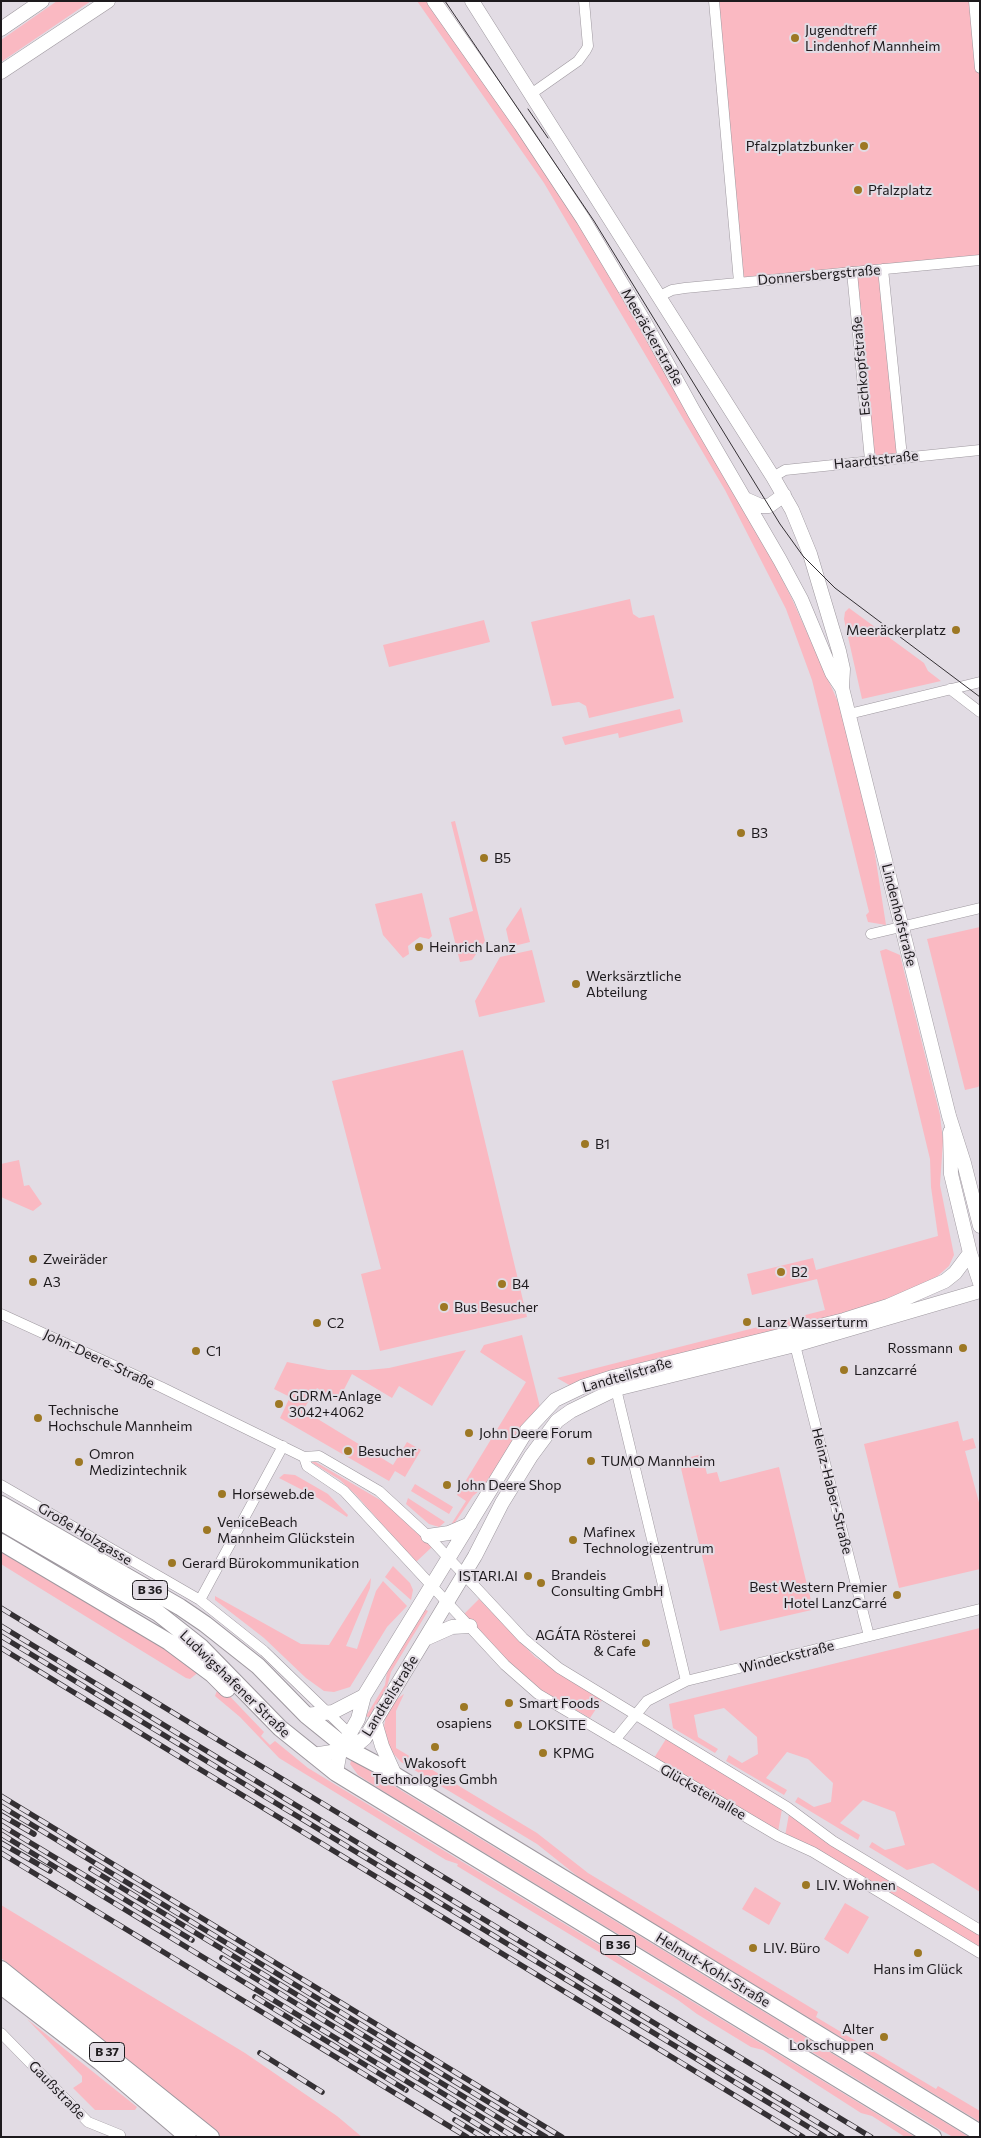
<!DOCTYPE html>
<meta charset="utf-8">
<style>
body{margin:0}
#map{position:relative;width:981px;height:2138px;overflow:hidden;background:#e2dce4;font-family:Commissioner,sans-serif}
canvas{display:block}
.frame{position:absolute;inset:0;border:2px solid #1d1a1d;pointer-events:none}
</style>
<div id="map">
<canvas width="981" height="2138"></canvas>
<div class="frame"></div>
</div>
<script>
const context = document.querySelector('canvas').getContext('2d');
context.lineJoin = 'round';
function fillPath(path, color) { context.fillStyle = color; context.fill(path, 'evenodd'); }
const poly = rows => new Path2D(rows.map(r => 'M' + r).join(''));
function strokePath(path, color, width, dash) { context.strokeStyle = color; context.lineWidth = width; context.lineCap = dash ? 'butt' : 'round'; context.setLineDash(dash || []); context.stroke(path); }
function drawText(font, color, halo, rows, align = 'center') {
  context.font = font + ' Commissioner,sans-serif'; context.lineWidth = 4; context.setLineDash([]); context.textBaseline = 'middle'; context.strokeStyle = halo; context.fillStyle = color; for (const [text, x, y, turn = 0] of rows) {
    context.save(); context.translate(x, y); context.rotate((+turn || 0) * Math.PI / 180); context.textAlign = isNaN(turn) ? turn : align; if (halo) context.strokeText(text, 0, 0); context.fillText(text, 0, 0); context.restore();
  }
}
fillPath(poly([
 [57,1,91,1,1,62,1,40],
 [417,1,430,1,543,162,748,510,792,599,843,713,869,816,886,925,868,922,866,915,869,912,812,680,786,609,725,490,544,183],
 [718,1,974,1,980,68,980,260,883,269,902,457,870,460,852,272,742,280],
 [630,599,633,614,639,618,654,615,674,698,589,718,586,706,579,702,552,706,531,622],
 [849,608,924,663,928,671,941,681,862,699,844,619,845,612],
 [484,620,490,642,389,667,383,645],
 [680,709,683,722,619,738,618,733,565,745,562,737],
 [455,821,485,941,472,960,460,962,449,918,473,911,451,822],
 [422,893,432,936,429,939,420,937,413,942,408,946,409,954,403,958,383,935,375,904],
 [521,907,530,942,510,947,506,929],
 [980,927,980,1085,978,1087,965,1090,927,939],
 [886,949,900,955,940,1115,943,1141,940,1185,954,1255,949,1266,932,1281,867,1309,571,1386,557,1378,825,1310,817,1279,752,1295,747,1274,813,1258,816,1270,938,1236,931,1187,930,1159,880,951],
 [532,950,545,1002,479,1017,475,1001,500,957],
 [463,1050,527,1317,380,1351,361,1274,381,1269,332,1081],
 [19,1160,24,1186,29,1185,42,1204,33,1211,1,1197,1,1164],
 [522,1335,540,1407,487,1484,473,1496,454,1524,452,1523,466,1501,457,1495,526,1382,480,1352,484,1345],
 [466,1350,432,1406,399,1386,392,1398,352,1374,338,1401,317,1388,303,1410,393,1465,407,1442,421,1450,405,1477,395,1471,389,1481,280,1418,290,1397,274,1389,287,1362,328,1370,368,1370,389,1368],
 [958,1421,963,1441,973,1438,976,1448,965,1451,980,1506,980,1569,899,1588,864,1444],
 [702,1454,707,1474,717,1472,720,1482,779,1467,807,1585,810,1585,811,1591,809,1592,812,1605,815,1604,816,1609,720,1631,679,1460],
 [314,1461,387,1504,432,1547,416,1562,356,1495,340,1480,311,1462],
 [284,1474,295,1475,328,1494,348,1515,347,1517,316,1497,279,1478],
 [415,1484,453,1507,449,1514,411,1491],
 [408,1498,445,1522,439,1527,429,1524,406,1504],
 [4,1550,81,1595,200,1671,190,1679,186,1678,38,1587,1,1564,1,1553],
 [393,1566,410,1583,413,1590,411,1600,385,1577],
 [371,1578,370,1588,346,1646,357,1649,376,1591,383,1581,407,1606,387,1627,350,1687,334,1692,324,1691,306,1678,264,1638,215,1600,215,1596,301,1644,329,1645],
 [479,1599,535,1657,602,1700,590,1718,542,1691,523,1677,464,1614],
 [424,1609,428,1611,391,1672,386,1691,370,1718,366,1716,385,1685,387,1672],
 [980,1628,980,1892,933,1863,907,1870,869,1847,872,1842,885,1850,905,1845,895,1812,863,1800,840,1823,860,1835,858,1840,795,1802,798,1797,814,1807,831,1802,833,1783,808,1759,787,1752,766,1778,787,1790,784,1795,726,1761,729,1755,742,1763,758,1754,757,1737,724,1708,694,1715,698,1737,718,1749,715,1753,673,1728,669,1704],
 [219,1685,264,1732,261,1736,270,1745,275,1741,308,1768,915,2137,905,2137,872,2116,861,2113,763,2050,751,2047,697,2014,678,2000,457,1866,458,1864,446,1860,279,1758,240,1717,215,1696],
 [404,1694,396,1711,396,1748,537,1833,588,1873,818,2012,816,2017,936,2089,938,2086,980,2111,980,2122,581,1879,537,1844,401,1762,389,1749,384,1727,386,1715,397,1699],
 [666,1739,782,1809,778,1832,654,1758],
 [354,1760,384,1780,969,2137,953,2137,942,2131,386,1793,358,1775,350,1764,351,1761],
 [789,1814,820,1838,980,1935,980,1949,785,1836],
 [755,1887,781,1903,769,1925,742,1909],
 [845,1903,869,1917,848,1954,824,1939],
 [1,1905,245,2053,337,2116,362,2137,221,2137,1,1958],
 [27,2019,137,2107,135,2110,95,2110,73,2088,82,2082,82,2076]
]), '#fab9c2');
const street = poly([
 [714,1,739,282],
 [974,1,980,68],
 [531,94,578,61,586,50,588,46,584,1],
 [883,269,902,457],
 [852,272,870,460],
 [660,296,672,290,685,288,980,260],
 [773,477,785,470,980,450],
 [950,689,980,712],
 [849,714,980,682],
 [871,934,980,908],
 [1,1314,161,1387,304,1457,319,1456,379,1491,428,1536,523,1638,559,1668,787,1807,833,1841,980,1930],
 [795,1345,869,1636],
 [616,1389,686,1681],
 [304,1457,307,1466,344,1491,505,1665,538,1694,778,1836,813,1852,980,1953],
 [1,1485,200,1600,264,1651,354,1738],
 [200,1600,283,1446],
 [615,1740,647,1701,686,1681,980,1609],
 [1,2033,88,2122,120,2135]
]);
const secondary = poly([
 [434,1,521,125,583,219,644,321,694,412,780,560,801,599,832,673,842,688],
 [472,1,773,477,792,510,810,554,839,651,843,669,842,688,949,1116,964,1163,980,1226],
 [1,29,42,1],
 [1,72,108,1],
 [745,499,761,506,769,506,784,495],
 [950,1132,951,1174,970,1253,980,1283],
 [428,1536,449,1533,470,1524],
 [425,1639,452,1627,470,1626],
 [306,1715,333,1712,364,1696],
 [375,1722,382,1746,395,1775],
 [313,1755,344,1750,359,1743,365,1738,475,1556,502,1503,531,1456,557,1421,571,1411,616,1389,795,1345,980,1291],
 [336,1773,340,1751,358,1719,364,1696,527,1430,555,1400,582,1387,613,1377,844,1320,888,1306,945,1281,955,1273,970,1253]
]);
const primary = poly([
 [1,1504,180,1607,205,1624,258,1666,306,1715,348,1749,380,1766,980,2133],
 [1,1522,158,1613,201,1647,280,1728,336,1773,933,2137],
 [1,1542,169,1642,212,1674,227,1689],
 [1,1969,211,2137],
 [1,1986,100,2062,188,2137]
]);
strokePath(street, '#9e989f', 11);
strokePath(secondary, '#9e989f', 15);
strokePath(primary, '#9e989f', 18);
strokePath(street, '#fff', 10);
strokePath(secondary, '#fff', 14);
strokePath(primary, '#fff', 16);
strokePath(poly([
 [445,1,594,221,780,524,803,556,835,588,980,697],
 [528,109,548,138]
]), '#343034', 1);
const rail = poly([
 [1,1608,871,2137],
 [1,1626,842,2137],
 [1,1636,825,2137],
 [1,1648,803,2137],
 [1,1796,562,2137],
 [1,1806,546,2137],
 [1,1815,34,1834],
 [1,1825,192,1940],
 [1,1834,498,2137],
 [1,1843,50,1871],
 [1,1853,467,2137],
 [91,1869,530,2137],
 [222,1958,514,2137],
 [255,1997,406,2090],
 [260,2053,322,2092],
 [455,2120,483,2137]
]);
strokePath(rail, '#343034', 5.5);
strokePath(rail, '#e2dce4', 4, [11]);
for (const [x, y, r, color] of [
 [795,38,5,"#9d7824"],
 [864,146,5,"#9d7824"],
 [858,190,5,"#9d7824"],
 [956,630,5,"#9d7824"],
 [741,833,5,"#9d7824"],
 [484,858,5,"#9d7824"],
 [419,947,5,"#9d7824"],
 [576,984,5,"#9d7824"],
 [585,1144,5,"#9d7824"],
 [33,1259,5,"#9d7824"],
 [781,1272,5,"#9d7824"],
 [33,1282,5,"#9d7824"],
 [502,1284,5,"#9d7824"],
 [444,1307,5,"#9d7824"],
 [747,1322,5,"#9d7824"],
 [317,1323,5,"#9d7824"],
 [963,1348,5,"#9d7824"],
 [196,1351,5,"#9d7824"],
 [844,1370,5,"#9d7824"],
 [279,1404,5,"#9d7824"],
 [38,1418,5,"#9d7824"],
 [469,1433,5,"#9d7824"],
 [348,1451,5,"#9d7824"],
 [591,1461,5,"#9d7824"],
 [79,1462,5,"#9d7824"],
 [447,1485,5,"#9d7824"],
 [222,1494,5,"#9d7824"],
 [207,1530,5,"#9d7824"],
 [573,1540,5,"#9d7824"],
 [172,1563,5,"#9d7824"],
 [528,1576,5,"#9d7824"],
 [541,1583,5,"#9d7824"],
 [897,1595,5,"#9d7824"],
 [646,1643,5,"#9d7824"],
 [509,1703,5,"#9d7824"],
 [464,1707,5,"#9d7824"],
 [518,1725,5,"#9d7824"],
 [435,1747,5,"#9d7824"],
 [543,1753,5,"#9d7824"],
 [806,1885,5,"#9d7824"],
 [753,1948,5,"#9d7824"],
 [918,1953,5,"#9d7824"],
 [884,2037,5,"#9d7824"]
]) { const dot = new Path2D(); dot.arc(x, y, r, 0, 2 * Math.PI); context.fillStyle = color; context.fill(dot); strokePath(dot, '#e2dce4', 2); }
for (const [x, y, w] of [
 [150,1590,35],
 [618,1945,35],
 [107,2052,35]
]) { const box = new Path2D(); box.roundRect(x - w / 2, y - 9.5, w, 19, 4); context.fillStyle = '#e2dce4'; context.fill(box); strokePath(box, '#1d1a1d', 1); }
drawText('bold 12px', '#1d1a1d', null, [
 ["B 36",150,1590],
 ["B 36",618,1945],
 ["B 37",107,2052]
]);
drawText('14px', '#1d1a1d', '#e2dce4', [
 ["Jugendtreff",805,30],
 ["Lindenhof Mannheim",805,46],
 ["Pfalzplatzbunker",854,146,"right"],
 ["Pfalzplatz",868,190],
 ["Meeräckerplatz",946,630,"right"],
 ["B3",751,833],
 ["B5",494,858],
 ["Heinrich Lanz",429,947],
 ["Werksärztliche",586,976],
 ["Abteilung",586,992],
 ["B1",595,1144],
 ["Zweiräder",43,1259],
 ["B2",791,1272],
 ["A3",43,1282],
 ["B4",512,1284],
 ["Bus Besucher",454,1307],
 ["Lanz Wasserturm",757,1322],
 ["C2",327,1323],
 ["Rossmann",953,1348,"right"],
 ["C1",206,1351],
 ["Lanzcarré",854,1370],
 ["GDRM-Anlage",289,1396],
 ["3042+4062",289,1412],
 ["Technische",48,1410],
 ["Hochschule Mannheim",48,1426],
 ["John Deere Forum",479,1433],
 ["Besucher",358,1451],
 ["Omron",89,1454],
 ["Medizintechnik",89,1470],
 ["TUMO Mannheim",601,1461],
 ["John Deere Shop",457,1485],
 ["Horseweb.de",232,1494],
 ["VeniceBeach",217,1522],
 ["Mannheim Glückstein",217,1538],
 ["Mafinex",583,1532],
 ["Technologiezentrum",583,1548],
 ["Gerard Bürokommunikation",182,1563],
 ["Brandeis",551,1575],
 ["Consulting GmbH",551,1591],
 ["ISTARI.AI",518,1576,"right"],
 ["Best Western Premier",887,1587,"right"],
 ["Hotel LanzCarré",887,1603,"right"],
 ["AGÁTA Rösterei",636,1635,"right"],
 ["& Cafe",636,1651,"right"],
 ["Smart Foods",519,1703],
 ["osapiens",464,1723,"center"],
 ["LOKSITE",528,1725],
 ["KPMG",553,1753],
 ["Wakosoft",435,1763,"center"],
 ["Technologies Gmbh",435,1779,"center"],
 ["LIV. Wohnen",816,1885],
 ["LIV. Büro",763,1948],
 ["Hans im Glück",918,1969,"center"],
 ["Alter",874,2029,"right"],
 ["Lokschuppen",874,2045,"right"]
], 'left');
drawText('14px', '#1d1a1d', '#e2dce4', [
 ["Donnersbergstraße",819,275,-5],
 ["Meeräckerstraße",652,337,60],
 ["Eschkopfstraße",861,366,-95],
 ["Haardtstraße",876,460,-6],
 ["Lindenhofstraße",899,915,76],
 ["John-Deere-Straße",99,1359,25],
 ["Landteilstraße",627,1375,-16],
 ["Heinz-Haber-Straße",832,1491,76],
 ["Große Holzgasse",85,1534,31],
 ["Windeckstraße",787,1657,-14],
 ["Ludwigshafener Straße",235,1684,44],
 ["Landteilstraße",390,1696,-58],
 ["Glücksteinallee",703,1792,30],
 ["Helmut-Kohl-Straße",713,1970,31],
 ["Gaußstraße",57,2090,46]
]);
</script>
